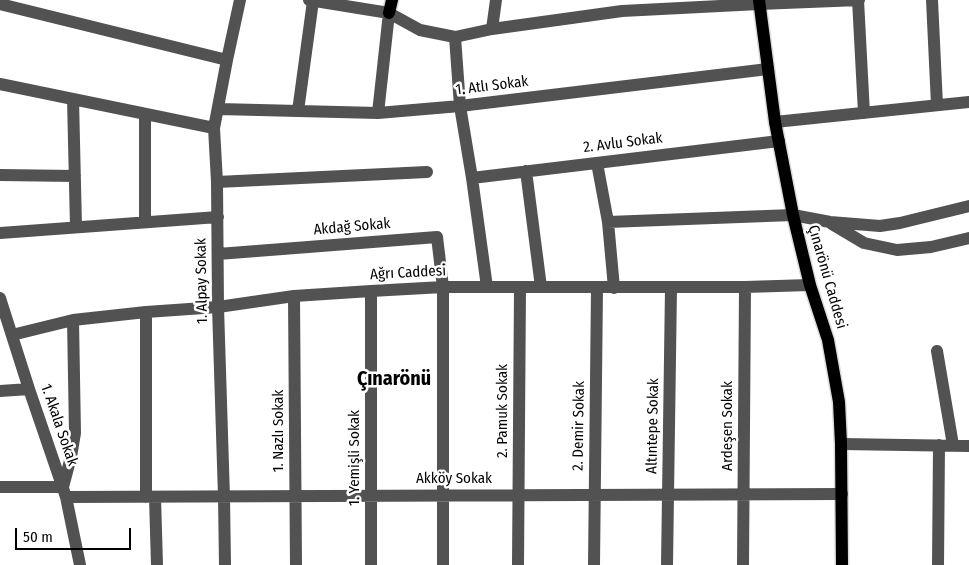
<!DOCTYPE html>
<meta charset="utf-8">
<style>
body{margin:0}
#map{position:relative;width:969px;height:565px;overflow:hidden;background:#fff;font-family:"Fira Sans Condensed",sans-serif}
canvas{display:block}
.scale{position:absolute;left:15px;top:528px;width:116px;height:22px;box-sizing:border-box;border:2px solid #000;border-top:0;padding-left:6px;font-size:15px;line-height:18px;white-space:nowrap;color:#000;-webkit-text-stroke:4px #fff;paint-order:stroke}
</style>
<div id="map">
<canvas width="969" height="565"></canvas>
<div class="scale">50 m</div>
</div>
<script>
const context = document.querySelector('canvas').getContext('2d');
context.lineJoin = 'round';
const poly = rows => new Path2D(rows.map(r => 'M' + r).join(''));
function strokePath(path, color, width, dash) { context.strokeStyle = color; context.lineWidth = width; context.lineCap = dash ? 'butt' : 'round'; context.setLineDash(dash || []); context.stroke(path); }
function drawText(font, color, halo, rows, align = 'center') {
  context.font = font + ' "Fira Sans Condensed",sans-serif'; context.lineWidth = 5; context.setLineDash([]); context.textBaseline = 'middle'; context.strokeStyle = halo; context.fillStyle = color; for (const [text, x, y, turn = 0] of rows) {
    context.save(); context.translate(x, y); context.rotate((+turn || 0) * Math.PI / 180); context.textAlign = isNaN(turn) ? turn : align; if (halo) context.strokeText(text, 0, 0); context.fillText(text, 0, 0); context.restore();
  }
}
const major = poly([
 [759,0,775,122,793,215,810,285,828,340,839,402,841,444,842,565],
 [389,13,392,0]
]);
strokePath(major, '#dbdbdb', 15);
strokePath(poly([
 [309,0,389,13,420,30,455,37,492,29,622,11,759,4,859,0],
 [858,0,864,113],
 [932,0,937,105],
 [0,4,227,60],
 [492,29,496,0],
 [455,37,460,106,472,178,487,287],
 [0,84,214,128],
 [73,99,76,227],
 [219,109,378,113,460,106,768,69],
 [298,111,313,1],
 [378,113,389,13],
 [145,114,145,222],
 [775,122,969,102],
 [597,163,608,222,614,288],
 [526,171,541,287],
 [0,175,75,176],
 [472,178,779,141],
 [217,182,427,172],
 [608,222,793,215,830,222,880,226,900,223,969,206],
 [832,224,864,243,897,250,931,247,969,238],
 [0,233,218,217],
 [218,254,437,237,443,287,443,565],
 [371,291,371,565],
 [294,296,296,565],
 [0,298,29,389,66,497,80,565],
 [146,312,146,497],
 [12,335,73,320,146,312,218,307,294,296,371,291,443,287,745,287,810,285],
 [937,351,953,445],
 [0,391,29,389],
 [841,444,969,446],
 [0,487,63,487,71,457,75,433,73,320],
 [66,497,842,494],
 [155,497,157,565],
 [225,565,224,497,218,307,217,182,214,128,227,60,240,0],
 [518,565,520,288],
 [594,565,597,288],
 [667,565,671,288],
 [743,565,745,287],
 [938,565,939,445]
]), '#525252', 12);
strokePath(major, '#000', 12);
drawText('15px', '#000', '#fff', [
 ["1. Atlı Sokak",492,86,-7],
 ["2. Avlu Sokak",623,143,-7],
 ["Akdağ Sokak",352,227,-5],
 ["Ağrı Caddesi",408,273,-3],
 ["Çınarönü Caddesi",827,277,74],
 ["1. Alpay Sokak",202,281,-91],
 ["2. Pamuk Sokak",503,411,-90],
 ["1. Akala Sokak",59,425,71],
 ["2. Demir Sokak",579,426,-89],
 ["Altıntepe Sokak",653,426,-89],
 ["Ardeşen Sokak",728,426,-90],
 ["1. Nazlı Sokak",279,431,-90],
 ["1. Yemişli Sokak",355,458,-90],
 ["Akköy Sokak",454,479]
]);
drawText('bold 20px', '#000', '#fff', [
 ["Çınarönü",394,379]
]);
</script>
